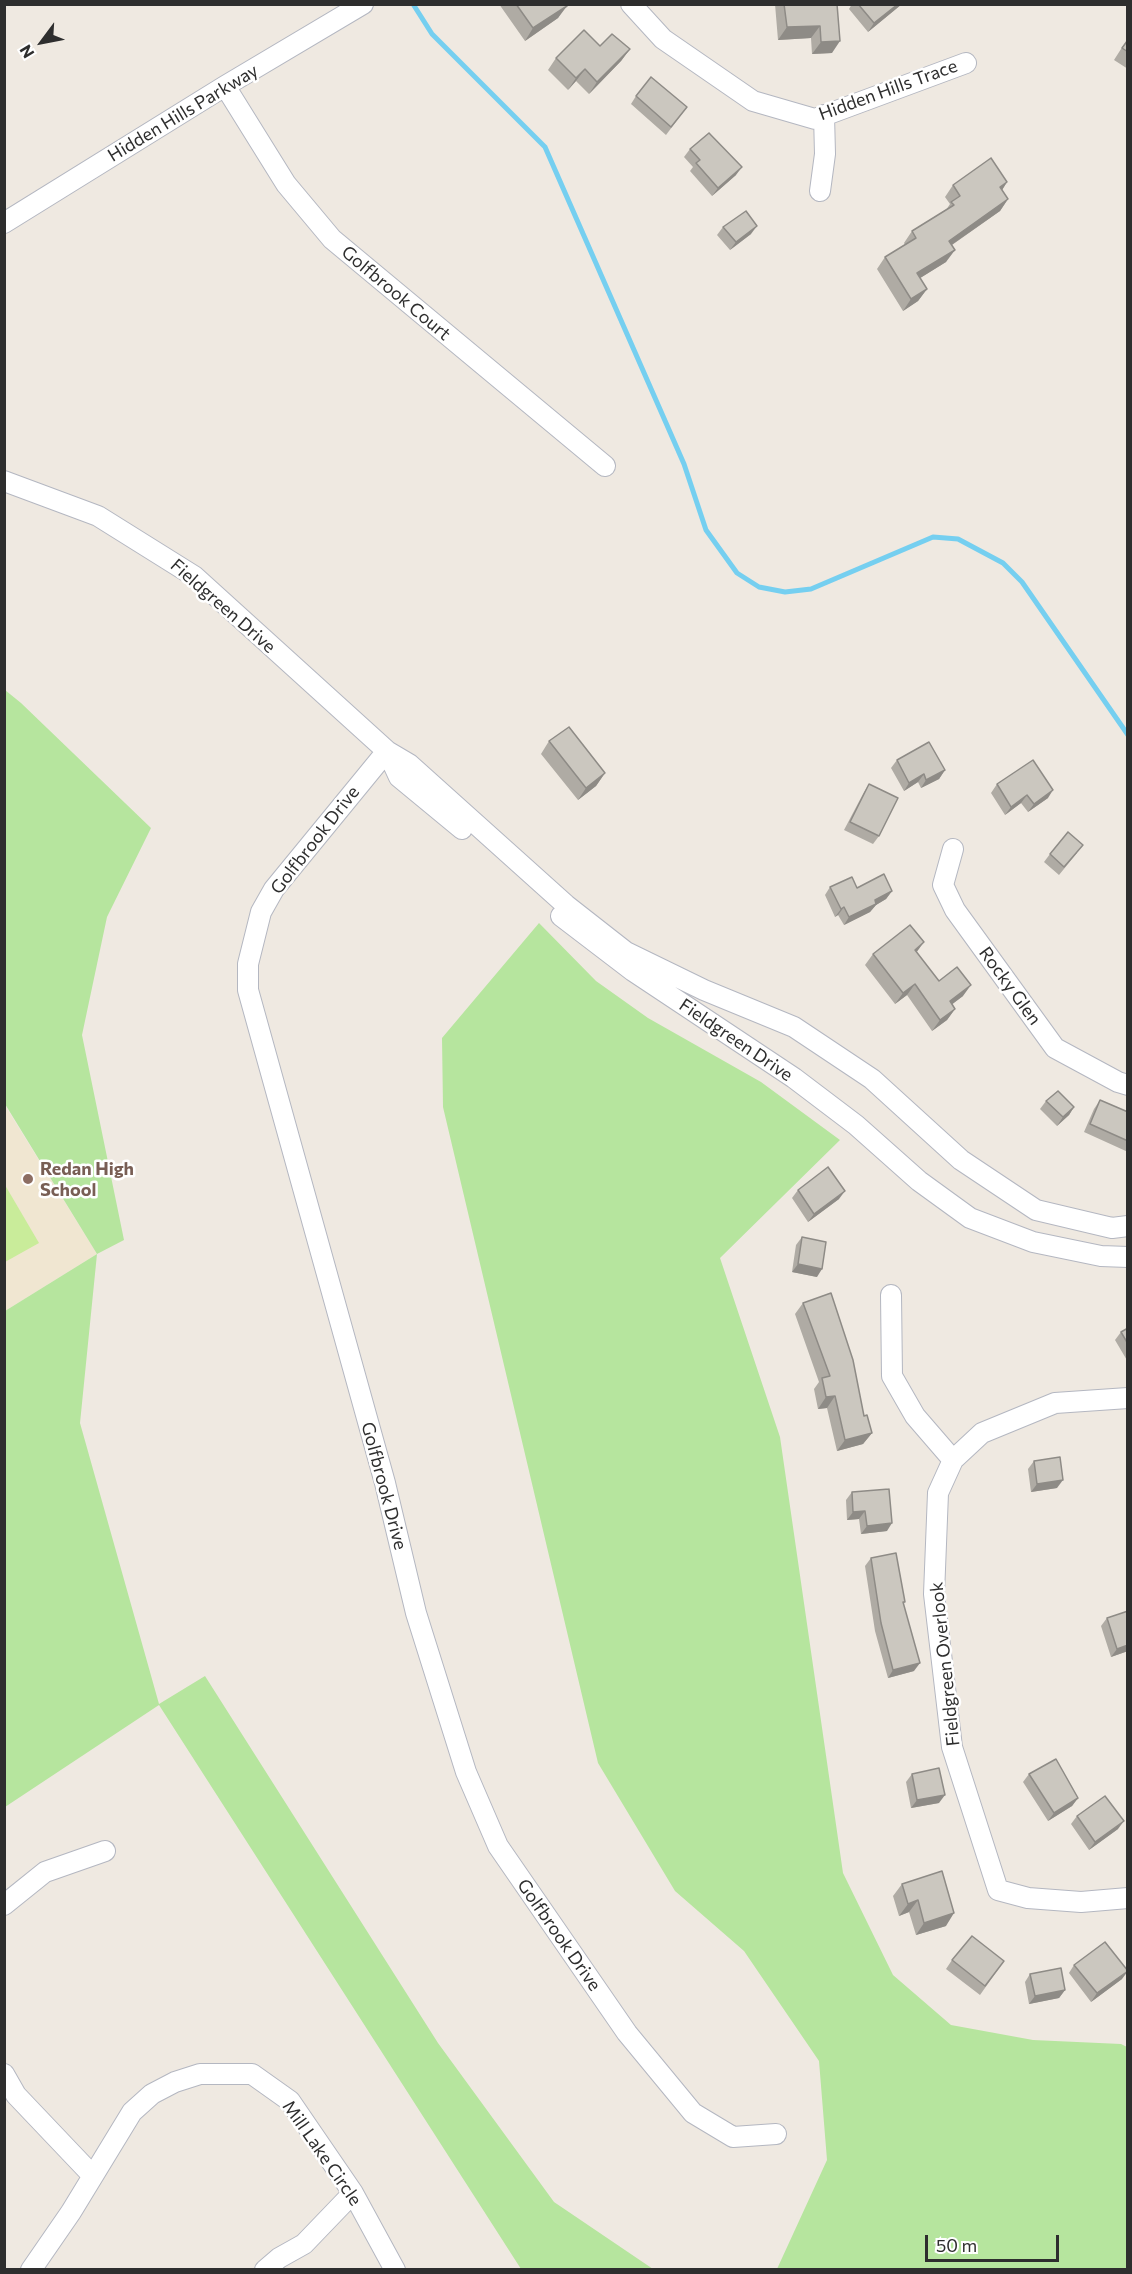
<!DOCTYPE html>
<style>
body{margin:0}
#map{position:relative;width:1132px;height:2274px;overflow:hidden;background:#efe9e1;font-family:Commissioner,sans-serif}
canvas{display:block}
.frame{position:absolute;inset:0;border:6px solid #2e2e2e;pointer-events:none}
.north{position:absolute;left:12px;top:12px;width:60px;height:60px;-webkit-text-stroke:4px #fff;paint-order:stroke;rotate:238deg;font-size:16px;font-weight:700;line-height:24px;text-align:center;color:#2e2e2e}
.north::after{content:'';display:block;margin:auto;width:21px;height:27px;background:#2e2e2e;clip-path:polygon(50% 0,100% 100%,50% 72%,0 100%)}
.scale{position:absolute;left:925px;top:2235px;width:134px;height:27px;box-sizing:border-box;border:3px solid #2e2e2e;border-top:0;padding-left:8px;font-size:18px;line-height:21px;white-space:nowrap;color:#2e2e2e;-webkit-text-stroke:4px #fff;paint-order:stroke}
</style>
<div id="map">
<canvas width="1132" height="2274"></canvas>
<div class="frame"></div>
<div class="north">N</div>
<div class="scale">50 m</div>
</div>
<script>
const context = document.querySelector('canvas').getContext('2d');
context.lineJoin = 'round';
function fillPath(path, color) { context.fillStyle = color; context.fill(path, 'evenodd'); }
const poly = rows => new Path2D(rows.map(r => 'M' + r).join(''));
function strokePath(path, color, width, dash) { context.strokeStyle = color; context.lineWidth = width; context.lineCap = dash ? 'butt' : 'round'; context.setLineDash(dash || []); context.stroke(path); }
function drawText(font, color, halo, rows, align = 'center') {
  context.font = font + ' Commissioner,sans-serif'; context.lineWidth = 5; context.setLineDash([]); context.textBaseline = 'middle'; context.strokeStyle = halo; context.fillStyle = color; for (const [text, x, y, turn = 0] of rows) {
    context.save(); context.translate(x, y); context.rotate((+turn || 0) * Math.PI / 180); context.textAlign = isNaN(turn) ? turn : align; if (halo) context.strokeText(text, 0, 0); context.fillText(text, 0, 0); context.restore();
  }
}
fillPath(poly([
 [4,1104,97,1254,5,1311,4,1311]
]), '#f0e6d1');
fillPath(poly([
 [5,690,21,703,151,828,107,917,82,1035,124,1240,97,1254,80,1423,159,1704,205,1676,438,2043,554,2202,653,2269,521,2269,159,1705,5,1807,5,1311,97,1254,5,1104],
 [539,923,596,981,648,1018,761,1082,840,1140,720,1258,780,1437,843,1873,893,1975,951,2025,1033,2040,1121,2044,1127,2047,1127,2269,777,2269,827,2160,819,2061,744,1951,675,1891,598,1763,443,1107,442,1038]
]), '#b6e59e');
fillPath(poly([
 [5,1185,39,1243,5,1262,4,1262]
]), '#c9ec9a');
strokePath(poly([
 [413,4,432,34,545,147,684,464,706,530,737,573,759,587,785,592,811,589,933,537,958,539,1003,563,1022,582,1128,735]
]), '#75cff0', 5);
const minor = poly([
 [631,4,663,39,753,101,815,119,966,63],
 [225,86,286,184,332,239,605,466],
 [820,191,825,154,824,115],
 [4,223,225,86,363,4],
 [4,481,98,516,194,576,387,751,409,764,566,905,626,952,704,990,794,1027,872,1079,961,1160,1036,1210,1112,1228,1128,1226],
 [387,751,274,889,261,912,248,964,248,990,385,1483,416,1613,466,1772,498,1846,627,2033,693,2113,733,2137,776,2134],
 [387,751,399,777,462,829],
 [953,849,943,885,955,910,1055,1048,1118,1082,1128,1085],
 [561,916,633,971,794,1078,856,1125,919,1181,970,1218,1033,1242,1101,1256,1128,1257],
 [891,1295,892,1376,915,1416,953,1460],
 [1128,1398,1055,1403,982,1433,953,1460,938,1493,934,1594,952,1747,998,1890,1028,1898,1081,1902,1128,1898],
 [4,1905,45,1872,105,1851],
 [4,2074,16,2095,93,2176],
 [31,2270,71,2212,132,2112,152,2094,175,2082,200,2074,252,2074,290,2101,353,2193,395,2270],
 [265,2270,279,2258,304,2244,353,2193]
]);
strokePath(minor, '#b4b7c1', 22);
strokePath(minor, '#fff', 20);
fillPath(poly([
 [499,4,566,4,558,18,525,41],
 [775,4,837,4,832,53,812,54,811,38,778,40],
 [852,4,902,4,868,32,849,9],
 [1128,38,1128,69,1114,60],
 [600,46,630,49,621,61,589,94,576,81,568,90,548,70,556,58],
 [636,96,687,107,666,135,631,104],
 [690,149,736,175,712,196,690,171,693,167,684,157],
 [1007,182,1002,190,1008,199,1000,211,952,245,946,262,920,278,927,289,918,301,903,311,877,269,885,257,905,245,904,243,912,231,946,210,950,204,945,197,953,185],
 [723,227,751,234,730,250,717,235],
 [549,741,605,773,596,786,578,800,541,754],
 [897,760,945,770,939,779,921,788,918,782,904,791,891,768],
 [869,784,879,836,873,844,844,830,864,792],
 [997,784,1048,798,1028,812,1021,803,1005,815,991,793],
 [1077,853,1059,875,1044,862,1050,854],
 [830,887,857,888,892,891,886,899,876,905,870,912,844,925,838,915,835,917,825,895],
 [917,953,939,981,963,996,952,1004,955,1009,947,1020,932,1031,907,995,895,1004,865,965,873,954],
 [1100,1100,1128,1112,1128,1152,1084,1132,1094,1109],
 [1046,1101,1074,1107,1069,1115,1057,1126,1040,1109],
 [798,1190,839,1199,808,1222,792,1198],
 [802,1237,817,1277,792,1272,796,1245],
 [803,1303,864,1416,872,1433,863,1444,837,1451,827,1408,818,1409,814,1389,819,1382,795,1314],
 [1128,1328,1128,1362,1115,1340,1121,1332],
 [1034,1461,1057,1488,1031,1492,1028,1469],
 [852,1492,887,1531,861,1534,859,1519,847,1520,846,1500],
 [871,1558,905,1602,903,1604,914,1671,888,1678,875,1631,865,1566],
 [1128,1611,1128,1651,1111,1657,1101,1626,1107,1618],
 [912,1774,939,1803,911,1808,906,1782],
 [1029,1774,1078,1798,1072,1806,1048,1821,1023,1782],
 [1077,1816,1118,1829,1089,1850,1071,1824],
 [902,1884,946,1926,916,1935,909,1912,899,1916,893,1896],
 [952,1960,1004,1961,980,1995,946,1969],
 [1074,1965,1122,1979,1091,2002,1069,1973],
 [1030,1974,1065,1990,1059,1998,1029,2004,1025,1982]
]), '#afaba4');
fillPath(poly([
 [898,4,902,4,868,32,874,23],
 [567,6,558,18,525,41,533,28],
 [820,26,811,38,778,40,787,27],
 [840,41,832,53,812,54,821,42],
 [630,49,621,61,589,94,597,82],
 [585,69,576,81,568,90,576,78],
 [742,167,736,175,712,196,718,188],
 [1007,182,999,195,1000,187],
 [1008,199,1000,211,940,253,949,241],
 [757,226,751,234,730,250,736,242],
 [955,250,946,262,909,285,917,273],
 [927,289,918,301,903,311,911,299],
 [945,770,939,779,921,788,926,780],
 [605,773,596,786,578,800,586,788],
 [924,774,918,782,904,791,909,783],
 [1053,790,1048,798,1028,812,1034,804],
 [1027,795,1021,803,1005,815,1011,807],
 [892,891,886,899,876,905,870,912,844,925,849,917,875,900],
 [844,907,838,915,835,917,841,909],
 [924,942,916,953,915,950],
 [915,984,907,995,895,1004,903,993],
 [971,985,963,996,942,1012,950,1001],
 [955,1009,947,1020,932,1031,940,1020],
 [1074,1107,1069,1115,1057,1126,1063,1117],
 [845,1191,839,1199,808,1222,814,1214],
 [798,1264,822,1269,817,1277,792,1272],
 [835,1396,827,1408,818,1409,826,1397],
 [872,1433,863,1444,837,1451,845,1440],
 [1063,1480,1057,1488,1031,1492,1037,1484],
 [865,1511,859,1519,847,1520,853,1512],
 [892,1523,887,1531,861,1534,867,1526],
 [1128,1645,1128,1651,1111,1657,1117,1649],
 [920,1663,914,1671,888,1678,893,1670],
 [945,1795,939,1803,911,1808,917,1800],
 [1078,1798,1072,1806,1048,1821,1054,1813],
 [1124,1821,1118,1829,1089,1850,1095,1842],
 [918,1900,909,1912,899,1916,908,1904],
 [954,1913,946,1926,916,1935,924,1923],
 [1128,1971,1122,1979,1091,2002,1097,1993],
 [1065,1990,1059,1998,1029,2004,1035,1996]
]), '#8e8b86');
const building = poly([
 [516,4,566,4,567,6,533,28,516,4],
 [784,4,837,4,840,41,821,42,820,26,787,27,784,4],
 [858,4,898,4,874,23,858,4],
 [584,30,600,46,612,34,630,49,597,82,585,69,576,78,556,58,584,30],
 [1128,40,1128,52,1122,48,1128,40],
 [651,77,687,107,671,127,636,96,651,77],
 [709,133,742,167,718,188,696,163,700,160,690,149,709,133],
 [991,158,1007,182,1000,187,1008,199,949,241,955,250,917,273,927,289,911,299,885,257,916,238,912,231,954,205,951,202,960,196,953,185,991,158],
 [746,211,757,226,736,242,723,227,746,211],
 [569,727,605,773,586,788,549,741,569,727],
 [929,742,945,770,926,780,924,774,909,783,897,760,929,742],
 [1033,760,1053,790,1034,804,1027,795,1011,807,997,784,1033,760],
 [869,784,898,798,879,836,850,822,869,784],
 [1068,832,1083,845,1064,867,1050,854,1068,832],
 [884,874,892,891,875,900,876,904,849,917,844,907,841,909,830,887,852,877,857,888,884,874],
 [910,925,924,942,915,950,939,981,957,967,971,985,950,1001,955,1009,940,1020,915,984,903,993,873,954,910,925],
 [1058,1091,1074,1107,1063,1117,1046,1101,1058,1091],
 [1100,1100,1128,1112,1128,1141,1090,1124,1100,1100],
 [828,1167,845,1191,814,1214,798,1190,828,1167],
 [802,1237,826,1242,822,1269,798,1264,802,1237],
 [831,1293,853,1360,864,1416,867,1415,872,1433,845,1440,835,1396,826,1397,822,1378,830,1376,803,1303,831,1293],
 [1128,1328,1128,1344,1121,1332,1128,1328],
 [1060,1457,1063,1480,1037,1484,1034,1461,1060,1457],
 [889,1489,892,1523,867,1526,865,1511,853,1512,852,1492,889,1489],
 [896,1553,905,1602,903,1602,920,1663,893,1670,881,1623,871,1558,896,1553],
 [1128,1611,1128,1645,1117,1649,1107,1618,1128,1611],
 [1056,1759,1078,1798,1054,1813,1029,1774,1056,1759],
 [939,1768,945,1795,917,1800,912,1774,939,1768],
 [1105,1796,1124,1821,1095,1842,1077,1816,1105,1796],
 [942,1871,954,1913,924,1923,918,1900,908,1904,902,1884,942,1871],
 [972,1936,1004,1961,985,1986,952,1960,972,1936],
 [1105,1942,1128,1971,1097,1993,1074,1965,1105,1942],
 [1061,1968,1065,1990,1035,1996,1030,1974,1061,1968]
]);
fillPath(building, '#cbc7bf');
strokePath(building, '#8e8b86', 1.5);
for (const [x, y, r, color] of [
 [28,1179,6,"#8d6e63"]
]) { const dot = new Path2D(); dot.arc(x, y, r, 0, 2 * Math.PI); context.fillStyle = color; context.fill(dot); strokePath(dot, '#fff', 2); }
drawText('18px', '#2e2e2e', '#fff', [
 ["Hidden Hills Trace",888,90,-20],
 ["Hidden Hills Parkway",183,113,-31],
 ["Golfbrook Court",396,293,40],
 ["Fieldgreen Drive",223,606,41],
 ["Golfbrook Drive",315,840,-52],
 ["Rocky Glen",1010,986,54],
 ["Fieldgreen Drive",736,1040,34],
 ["Golfbrook Drive",384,1486,75],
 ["Fieldgreen Overlook",945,1664,-96],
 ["Golfbrook Drive",559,1935,55],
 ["Mill Lake Circle",322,2153,55]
]);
drawText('bold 18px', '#785e54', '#fff', [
 ["Redan High",40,1169],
 ["School",40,1190]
], 'left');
</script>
